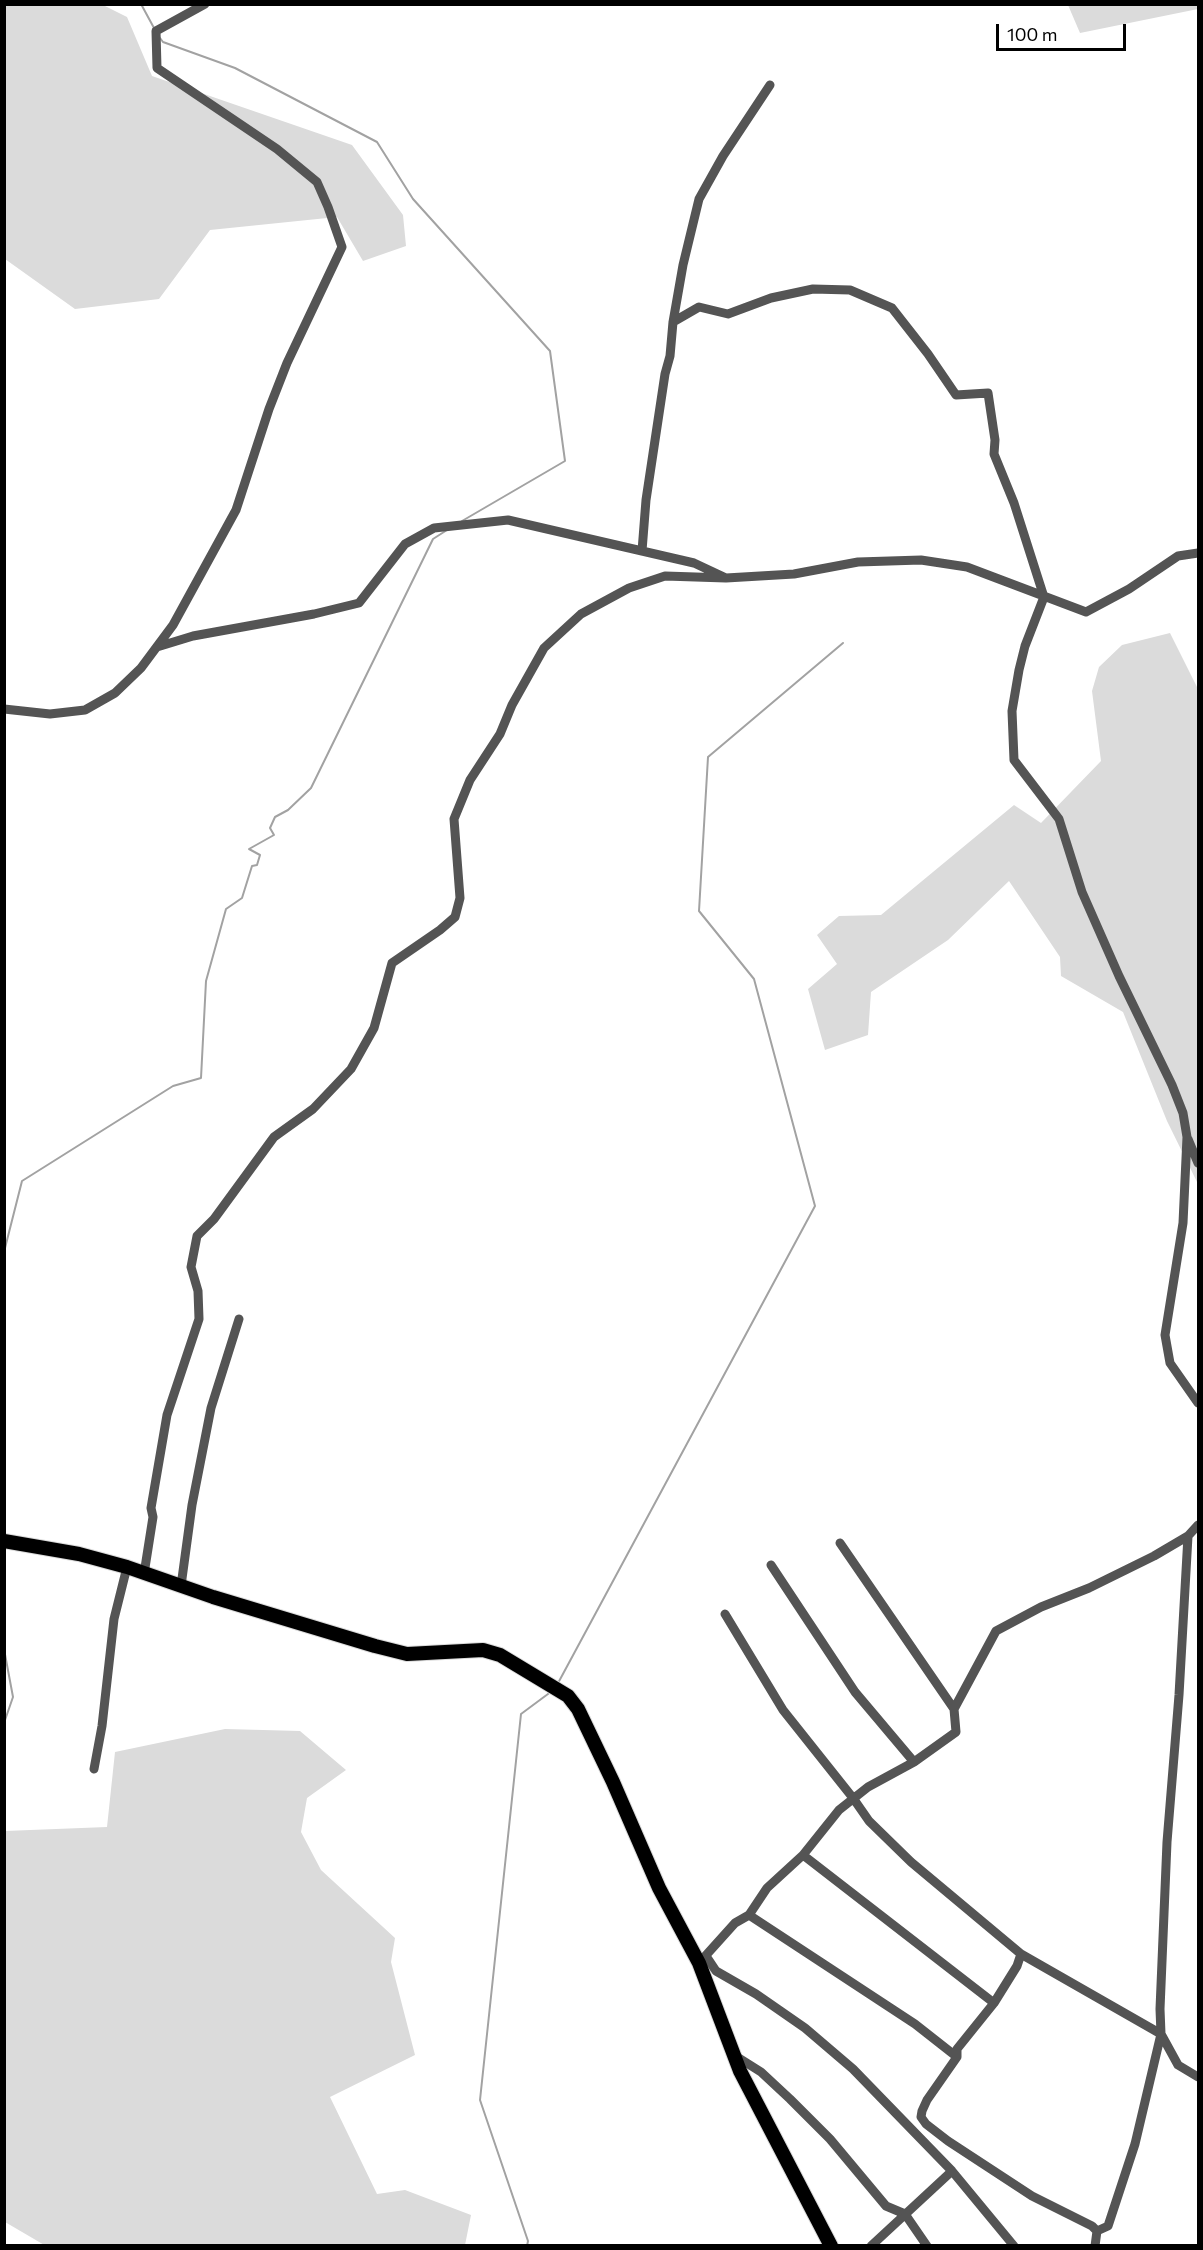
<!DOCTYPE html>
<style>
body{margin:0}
#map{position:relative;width:1203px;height:2250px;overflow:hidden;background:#fff;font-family:Commissioner,sans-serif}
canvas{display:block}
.frame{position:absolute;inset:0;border:6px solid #000;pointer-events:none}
.scale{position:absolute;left:996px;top:24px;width:130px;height:27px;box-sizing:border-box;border:3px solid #000;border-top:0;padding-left:8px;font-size:18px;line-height:21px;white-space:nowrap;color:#000;-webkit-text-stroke:4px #fff;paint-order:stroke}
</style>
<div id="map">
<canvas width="1203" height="2250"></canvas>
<div class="frame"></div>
<div class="scale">100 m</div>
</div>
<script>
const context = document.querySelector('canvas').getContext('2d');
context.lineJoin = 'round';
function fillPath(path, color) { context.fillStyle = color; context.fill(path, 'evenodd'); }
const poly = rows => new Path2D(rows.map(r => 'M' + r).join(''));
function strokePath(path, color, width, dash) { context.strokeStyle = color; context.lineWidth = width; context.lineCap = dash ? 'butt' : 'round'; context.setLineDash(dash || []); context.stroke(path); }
fillPath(poly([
 [5,4,103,5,127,17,152,76,352,145,403,215,406,246,363,261,337,217,210,230,159,299,75,309,5,259],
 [1198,4,1198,9,1080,33,1068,5],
 [1170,633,1198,689,1198,1184,1167,1121,1123,1012,1061,976,1060,957,1009,881,948,940,871,992,868,1035,825,1050,808,989,837,964,817,935,839,916,881,915,1014,805,1041,823,1101,761,1092,691,1099,667,1122,645],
 [225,1729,300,1731,346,1770,307,1798,301,1832,321,1870,395,1938,391,1962,415,2055,330,2097,377,2194,405,2190,471,2215,465,2245,46,2246,5,2222,5,1831,107,1827,115,1752]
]), '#dbdbdb');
strokePath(poly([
 [141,4,154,28],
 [160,38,163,42,235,68,377,142,413,199,550,351,565,461,462,521],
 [4,1252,22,1181,173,1086,201,1078,206,981,226,909,242,898,252,866,257,865,260,855,249,849,274,835,270,828,275,817,288,810,311,788,433,539,447,530],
 [4,1649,13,1697,4,1723],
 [557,1685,815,1206,754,979,699,911,708,757,843,643],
 [527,2246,528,2241,480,2100,521,1714,552,1691]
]), '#a2a2a2', 2);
const primary = poly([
 [4,1541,79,1554,127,1567,213,1597,375,1646,407,1654,483,1650,500,1655,568,1696,578,1709,613,1782,659,1888,699,1963,740,2071,831,2246]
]);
strokePath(primary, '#dbdbdb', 16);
strokePath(poly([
 [770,85,723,156,699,199,683,265,673,322,670,356,665,374,646,500,642,551,694,563,726,578,794,574,858,562,921,560,967,567,1086,612,1129,589,1178,556,1198,553],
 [673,322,699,307,728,314,771,298,813,289,850,290,892,308,928,354,956,395,988,393,995,440,994,454,1014,503,1044,597,1025,646,1019,670,1012,711,1014,760,1059,819,1082,892,1119,976,1172,1085,1183,1113,1187,1137,1183,1223,1165,1335,1170,1363,1198,1403],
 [157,647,193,636,314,614,359,603,405,544,434,528,508,520,642,551],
 [4,709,50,714,85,710,115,693,141,668,173,625,236,510,269,409,287,363,342,247,328,207,317,182,277,149,157,68,156,31,205,4],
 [1188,1139,1198,1163],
 [1188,1536,1179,1695,1167,1842,1160,2009,1161,2034,1178,2065,1198,2077],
 [771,1565,855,1692,914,1762],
 [144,1574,153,1517,151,1508,167,1415,199,1319,198,1291,191,1267,197,1236,214,1219,274,1137,313,1109,351,1069,374,1028,392,963,440,930,455,917,460,898,454,819,470,780,500,734,512,705,544,648,581,614,629,588,665,576,726,578],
 [181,1586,192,1505,211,1408,239,1319],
 [725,1614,783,1710,853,1798,869,1821,911,1862,1021,1954,1017,1966,994,2003,957,2049,957,2057,927,2100,922,2111,921,2117,926,2124,948,2141,1032,2196,1092,2226,1097,2231,1095,2246],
 [954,1709,996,1631,1041,1607,1089,1588,1154,1556,1188,1536,1198,1525],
 [94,1769,102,1726,114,1619,127,1567],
 [803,1855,994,2003],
 [749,1915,915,2024,957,2057],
 [1021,1954,1161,2034,1135,2144,1108,2226,1097,2231],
 [706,1956,716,1971,756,1994,805,2028,853,2069,952,2171,1014,2246],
 [699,1963,735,1923,749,1915,767,1888,803,1855,839,1810,868,1787,914,1762,956,1732,954,1709,840,1543],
 [734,2055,761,2072,790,2099,830,2139,886,2206,905,2214,927,2246],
 [871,2246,952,2171]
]), '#545454', 9);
strokePath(primary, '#000', 14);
</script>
